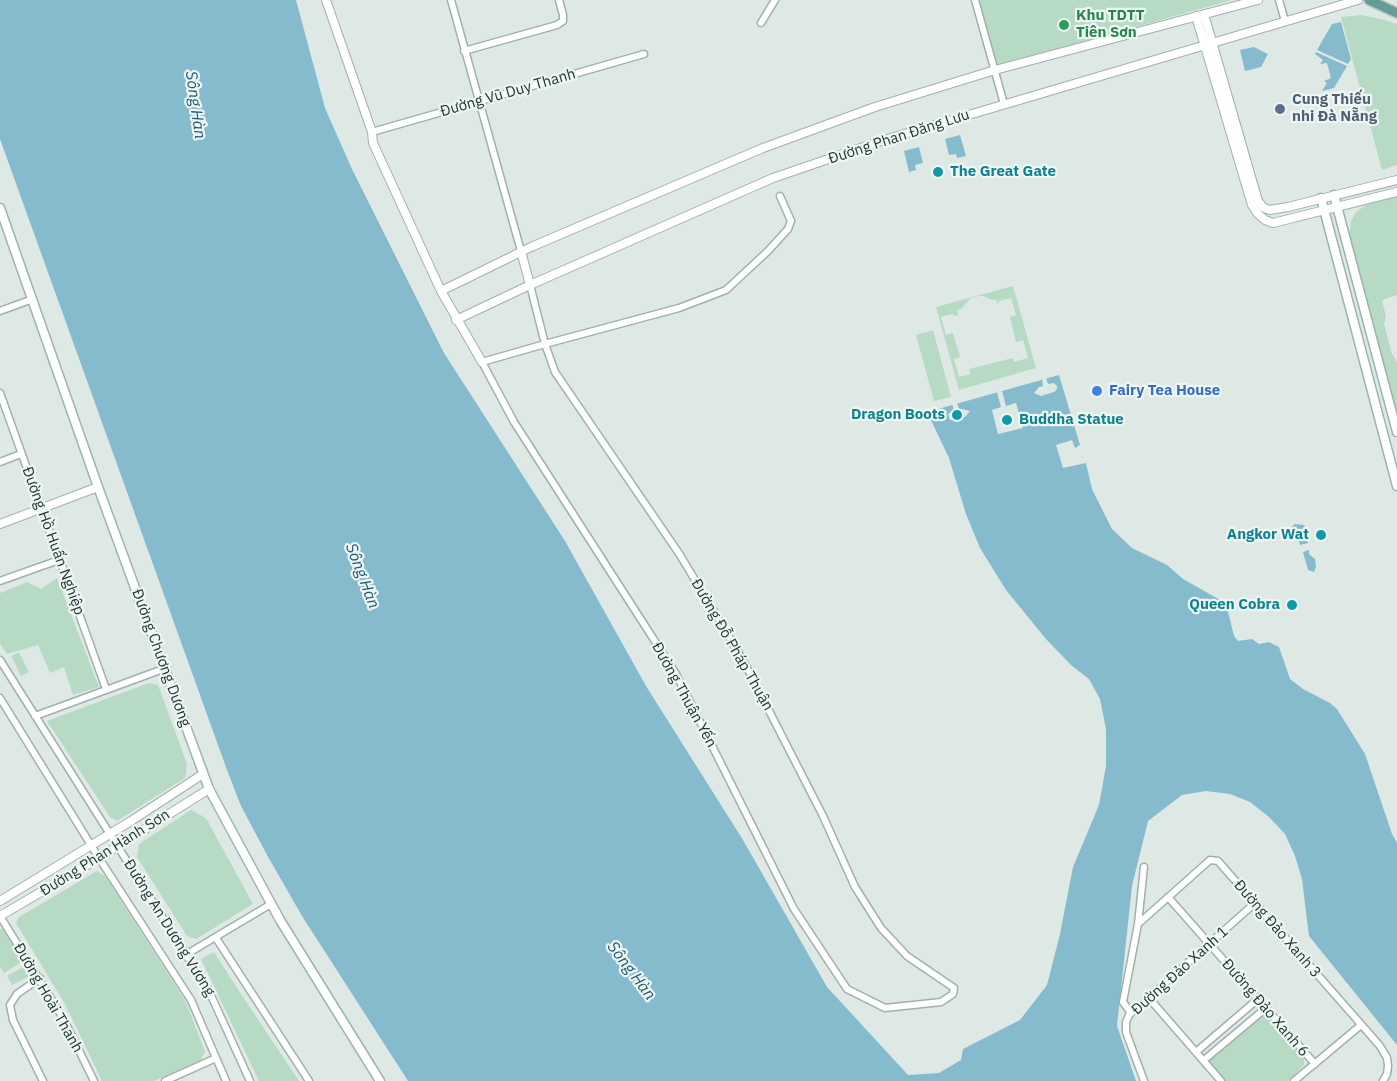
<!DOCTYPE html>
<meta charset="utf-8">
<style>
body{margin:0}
canvas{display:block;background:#dee9e5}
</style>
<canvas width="1397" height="1081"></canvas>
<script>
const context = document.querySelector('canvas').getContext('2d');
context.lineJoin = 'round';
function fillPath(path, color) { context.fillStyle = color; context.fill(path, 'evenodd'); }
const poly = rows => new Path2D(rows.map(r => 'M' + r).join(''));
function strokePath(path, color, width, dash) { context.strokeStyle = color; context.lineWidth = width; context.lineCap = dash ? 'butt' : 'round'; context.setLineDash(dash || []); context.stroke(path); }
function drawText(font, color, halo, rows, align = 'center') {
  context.font = font + ' "IBM Plex Sans",sans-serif'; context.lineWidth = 4.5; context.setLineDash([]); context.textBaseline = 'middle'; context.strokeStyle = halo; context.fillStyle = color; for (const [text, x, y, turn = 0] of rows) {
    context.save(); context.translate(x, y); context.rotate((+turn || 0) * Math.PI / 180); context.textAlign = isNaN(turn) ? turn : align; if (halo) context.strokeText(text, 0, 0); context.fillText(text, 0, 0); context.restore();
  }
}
fillPath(poly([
 [979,0,1232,0,997,66],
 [1361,15,1385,20,1397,24,1397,165,1382,170,1341,17],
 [1397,197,1397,295,1382,300,1386,317,1384,324,1392,354,1397,362,1397,415,1349,236,1351,221,1356,212,1366,205],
 [1013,286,1036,368,959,390,936,307],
 [979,296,984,296,992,300,996,299,997,304,999,301,1011,298,1016,315,1010,317,1016,342,1023,340,1028,358,1014,362,1013,358,969,369,970,374,959,377,954,359,960,357,953,333,946,335,941,317,953,314,954,316,958,315,957,310,961,309,971,298],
 [933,330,951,397,934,401,916,335],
 [57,578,99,687,73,695,64,667,50,673,38,645,7,654,0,644,0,593,27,582,41,589],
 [19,652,29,672,21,676,11,656],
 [149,683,158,685,187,764,185,778,117,821,110,817,47,721],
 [191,810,206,818,253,904,196,939,187,936,137,857,139,844],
 [97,871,105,876,186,1002,205,1052,201,1060,154,1081,102,1081,65,1004,16,923,19,917],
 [3,928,23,961,4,973,0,967,0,930],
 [214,952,241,994,299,1081,259,1081,201,959],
 [25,966,30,976,12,985,7,976],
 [1261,1014,1268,1017,1304,1058,1304,1065,1288,1081,1225,1081,1209,1062,1211,1054]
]), '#b7dac4');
fillPath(poly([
 [0,0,296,0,325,108,351,167,444,353,565,541,646,686,743,840,827,987,908,1075,939,1073,961,1060,963,1049,1020,1020,1047,985,1060,934,1073,867,1099,805,1106,766,1106,729,1100,699,1089,679,1071,665,1046,639,1006,590,980,548,966,514,949,458,930,418,938,409,1059,375,1080,445,1075,448,1072,440,1056,445,1063,468,1086,463,1092,489,1112,529,1132,548,1167,565,1183,579,1222,601,1228,612,1234,636,1238,641,1252,639,1259,644,1269,642,1279,647,1290,679,1303,689,1330,703,1337,709,1365,754,1392,834,1397,843,1397,1045,1309,936,1302,879,1295,856,1285,834,1269,817,1250,802,1230,794,1206,791,1182,795,1148,821,1132,886,1117,1026,1136,1081,408,1081,302,916,267,855,241,806,227,770,0,139],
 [1341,22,1351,59,1348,64,1317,50,1332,24],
 [1254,47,1268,54,1261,67,1245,71,1240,50],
 [1316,52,1347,66,1334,88,1322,91,1327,83,1324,81,1331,78,1327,63,1320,64,1323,60,1315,54],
 [960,135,966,156,957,158,956,154,949,155,945,139],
 [919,147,923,163,915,165,916,170,909,172,904,151],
 [1295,524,1304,525,1306,528,1306,534,1308,543,1300,545,1298,537,1290,532,1290,528],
 [1309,550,1309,554,1315,559,1316,567,1314,572,1308,570,1303,552]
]), '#86bacd');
fillPath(poly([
 [1046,378,1048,384,1054,383,1057,386,1057,389,1054,392,1041,396,1034,393,1039,387,1043,386,1042,380],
 [1002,391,1006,406,1016,403,1023,428,998,434,992,410,1001,407,997,392],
 [957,403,959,409,962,409,970,411,965,417,950,420,948,414,954,411,952,404]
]), '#dee9e5');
const minor = poly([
 [451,0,521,251],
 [975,0,1004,104],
 [1279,0,1285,21],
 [761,23,775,0],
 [464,51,557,25,563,21,563,15,559,0],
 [372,132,644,54],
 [530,285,545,344,555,372,680,555,743,660,823,816,855,887,881,928,907,956,954,988,953,994,941,1002,885,1008,847,989,794,909,676,674,514,422,482,362,545,344,679,308,726,290,768,251,788,229,791,221,780,196],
 [0,311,33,299],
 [0,393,106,689],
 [0,462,21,454],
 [0,581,59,560],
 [0,660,209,991,250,1081],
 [0,698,99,858,191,1000,226,1081],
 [35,716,166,668],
 [1168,897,1315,1064],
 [0,916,63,1018,94,1081],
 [1138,924,1210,860,1218,861,1380,1046,1387,1058,1388,1066,1387,1074,1383,1081],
 [216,938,309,1081],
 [187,954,271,904],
 [40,978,17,994,10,1005,13,1020,43,1081],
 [1148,997,1221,1081],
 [1131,1013,1123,1002,1138,924,1144,867],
 [1196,1052,1258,999],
 [1204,1060,1266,1008],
 [165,1081,216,1058],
 [1144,1081,1126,1032,1126,1022,1129,1015,1255,903],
 [1294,1081,1361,1025]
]);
const tertiary = poly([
 [326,0,372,132,373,143,441,291,482,362],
 [1204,14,1258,201,1264,208,1270,210,1288,207,1397,180],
 [1196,16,1252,205,1258,214,1265,220,1273,223,1397,192],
 [521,251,530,285],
 [441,291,531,247,763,148,875,107,995,70,1258,0],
 [456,320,530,285,773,178,884,140,1358,0],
 [0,524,98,487],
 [0,901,131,821,203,774],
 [0,916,99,858,209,789]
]);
const secondary = poly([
 [1334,195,1397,432],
 [1321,198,1397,486],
 [0,208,98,487,209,789,280,920,380,1081]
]);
const primary = poly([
 [1369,0,1397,13]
]);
strokePath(minor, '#a1b0ac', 9);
strokePath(tertiary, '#a1b0ac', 10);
strokePath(secondary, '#9db4ae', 11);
strokePath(primary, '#bcc3c2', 12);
strokePath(minor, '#fff', 6);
strokePath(tertiary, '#fff', 8);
strokePath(secondary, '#fff', 8);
strokePath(primary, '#639d95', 9);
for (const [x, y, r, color] of [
 [1064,25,6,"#2e9e5b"],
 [1280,109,6,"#5c6f8a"],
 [938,172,6,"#0f9aa8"],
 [1097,391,6,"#3f7fe0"],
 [957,415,6,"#0f9aa8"],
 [1007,420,6,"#0f9aa8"],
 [1321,535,6,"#0f9aa8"],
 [1292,605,6,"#0f9aa8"]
]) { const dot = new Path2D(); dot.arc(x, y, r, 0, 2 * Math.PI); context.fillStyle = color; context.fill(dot); strokePath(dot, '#eef6f3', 2); }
drawText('bold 15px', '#27864d', '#eef6f3', [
 ["Khu TDTT",1076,16],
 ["Tiên Sơn",1076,33]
], 'left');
drawText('15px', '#203834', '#eef6f3', [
 ["Đường Vũ Duy Thanh",508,93,-16],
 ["Đường Phan Đăng Lưu",899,137,-18],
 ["Đường Hồ Huấn Nghiệp",53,541,70],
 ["Đường Đỗ Pháp Thuận",732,645,60],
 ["Đường Chương Dương",161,658,70],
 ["Đường Thuận Yến",684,695,61],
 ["Đường Phan Hành Sơn",105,853,-32],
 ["Đường An Dương Vương",169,928,58],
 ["Đường Đảo Xanh 3",1277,929,49],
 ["Đường Đảo Xanh 1",1180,971,-42],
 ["Đường Hoài Thanh",48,998,60],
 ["Đường Đảo Xanh 6",1265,1008,49]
]);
drawText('bold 15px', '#4e5e75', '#eef6f3', [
 ["Cung Thiếu",1292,100],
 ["nhi Đà Nẵng",1292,117]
], 'left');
drawText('bold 15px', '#0d838f', '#eef6f3', [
 ["The Great Gate",950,172,"left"],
 ["Dragon Boots",945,415],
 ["Buddha Statue",1019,420,"left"],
 ["Angkor Wat",1309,535],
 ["Queen Cobra",1280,605]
], 'right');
drawText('bold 15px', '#366cbe', '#eef6f3', [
 ["Fairy Tea House",1109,391]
], 'left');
drawText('italic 16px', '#1d5971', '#eef6f3', [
 ["Sông Hàn",195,105,82],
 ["Sông Hàn",362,576,69],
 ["Sông Hàn",631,971,53]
]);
</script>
